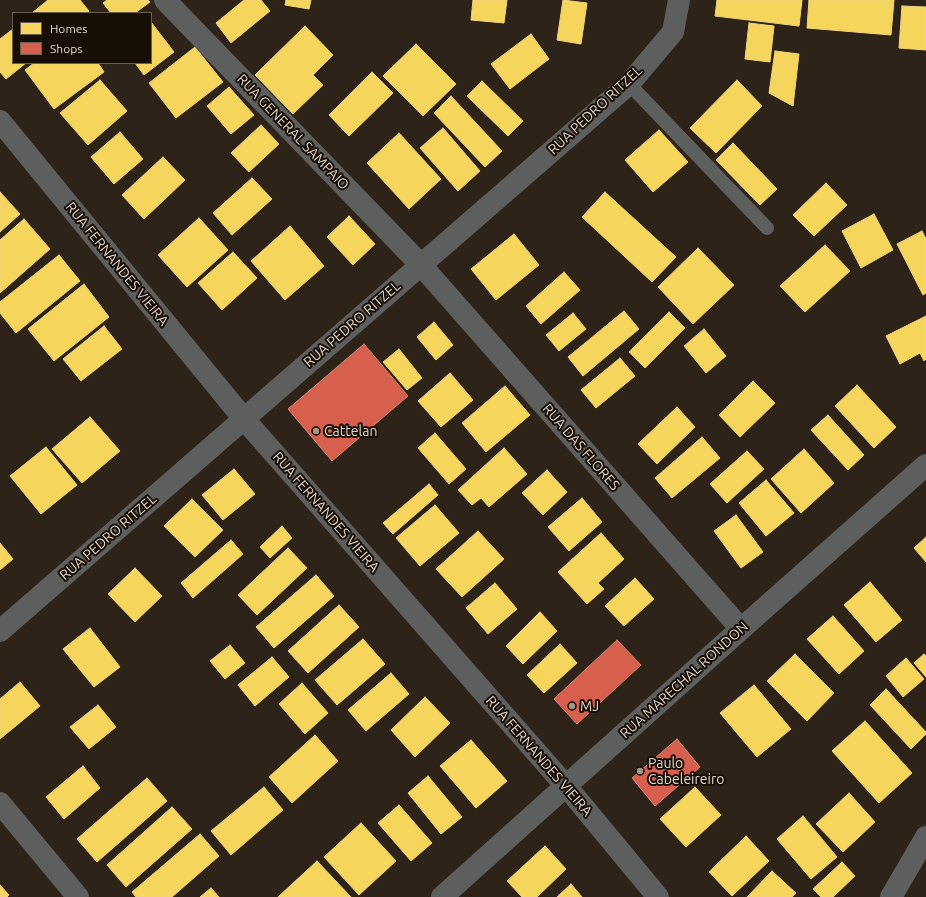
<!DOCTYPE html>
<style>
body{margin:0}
#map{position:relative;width:926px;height:897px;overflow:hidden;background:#2d2318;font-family:Ubuntu,sans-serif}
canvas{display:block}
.legend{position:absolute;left:12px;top:12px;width:140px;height:52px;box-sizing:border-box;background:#170e06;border:1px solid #685e54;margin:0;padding:5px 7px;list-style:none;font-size:12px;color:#e2d6ca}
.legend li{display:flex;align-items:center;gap:8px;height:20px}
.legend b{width:20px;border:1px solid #685e54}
</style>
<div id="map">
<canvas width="926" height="897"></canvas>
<ul class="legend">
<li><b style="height:11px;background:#f6d55c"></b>Homes</li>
<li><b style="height:11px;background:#d6604d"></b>Shops</li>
</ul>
</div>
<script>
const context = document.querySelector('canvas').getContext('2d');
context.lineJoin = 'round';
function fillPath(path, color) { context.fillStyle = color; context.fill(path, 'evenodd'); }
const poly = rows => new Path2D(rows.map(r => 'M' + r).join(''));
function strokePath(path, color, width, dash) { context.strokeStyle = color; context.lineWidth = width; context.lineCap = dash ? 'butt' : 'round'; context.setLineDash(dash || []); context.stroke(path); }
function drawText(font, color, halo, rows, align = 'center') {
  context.font = font + ' Ubuntu,sans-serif'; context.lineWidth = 4; context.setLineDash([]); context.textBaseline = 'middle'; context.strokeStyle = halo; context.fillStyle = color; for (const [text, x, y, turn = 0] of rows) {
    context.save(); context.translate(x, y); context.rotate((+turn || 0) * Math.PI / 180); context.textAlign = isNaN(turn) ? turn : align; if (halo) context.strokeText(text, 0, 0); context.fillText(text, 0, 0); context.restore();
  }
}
const homes = poly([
 [48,0,80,0,89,11,87,13,32,13,48,0],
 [107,0,148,0,150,2,135,13,111,13,103,3,107,0],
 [244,0,261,0,270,11,231,43,216,23,244,0],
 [286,0,311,0,309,9,285,5,286,0],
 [473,0,507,0,504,23,471,20,473,0],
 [563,0,587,3,581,44,557,40,563,0],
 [717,0,802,0,799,26,715,16,717,0],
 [809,0,894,0,891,35,807,28,809,0],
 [902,6,926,7,926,50,899,48,902,6],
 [151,22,174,52,144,75,135,63,151,63,151,22],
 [749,23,774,26,770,62,745,59,749,23],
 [305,26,333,55,313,75,323,85,293,114,255,75,305,26],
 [13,29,13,63,26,63,6,79,0,72,0,39,13,29],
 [531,34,549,59,510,89,491,64,531,34],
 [416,44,456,84,423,116,383,76,416,44],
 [195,47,223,82,176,118,149,83,195,47],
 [775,51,799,54,793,106,769,93,775,51],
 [34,63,98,63,104,72,54,109,25,70,34,63],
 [372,72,393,93,349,136,329,115,372,72],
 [100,80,127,111,88,145,60,113,100,80],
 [737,80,762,106,716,153,690,128,737,80],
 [482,81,523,121,508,136,467,96,482,81],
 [229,87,254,115,231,134,207,106,229,87],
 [451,96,502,151,485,167,434,113,451,96],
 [261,125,279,144,249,172,231,153,261,125],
 [443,128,480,171,458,191,420,148,443,128],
 [659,130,688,162,653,192,625,160,659,130],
 [120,132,143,159,114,184,91,157,120,132],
 [399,133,441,179,409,209,367,163,399,133],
 [733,143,777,189,760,205,716,160,733,143],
 [163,157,185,180,144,219,122,195,163,157],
 [252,178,272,199,232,235,213,213,252,178],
 [826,183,847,205,814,236,793,215,826,183],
 [0,192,20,214,0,232,0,192],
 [605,192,676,257,652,282,582,217,605,192],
 [874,214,893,250,861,268,842,231,874,214],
 [349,216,375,244,353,265,327,237,349,216],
 [199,218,228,250,187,287,158,255,199,218],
 [24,219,50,249,0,293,0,240,24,219],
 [290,226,324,266,285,300,251,261,290,226],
 [922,231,926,239,926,293,923,295,897,244,922,231],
 [514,234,539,265,496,300,471,269,514,234],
 [825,245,850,271,805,312,780,286,825,245],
 [698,248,734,285,693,324,658,287,698,248],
 [233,252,257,278,222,310,198,283,233,252],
 [59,255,80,281,16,333,0,313,0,302,59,255],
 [564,272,580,290,541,324,526,306,564,272],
 [84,284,109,317,54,361,28,329,84,284],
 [624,311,639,329,583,376,568,357,624,311],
 [669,312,685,328,645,368,629,352,669,312],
 [573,313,586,329,559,351,546,335,573,313],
 [926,316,926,359,924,361,920,353,900,364,886,336,926,316],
 [434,322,453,345,436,360,417,337,434,322],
 [104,326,122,349,81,381,63,359,104,326],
 [704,329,726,356,706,373,684,346,704,329],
 [399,349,422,378,407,390,383,362,399,349],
 [620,358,635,376,596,408,581,390,620,358],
 [450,373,473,400,441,427,418,401,450,373],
 [753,381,775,403,740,437,719,415,753,381],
 [857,385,896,427,874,448,835,406,857,385],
 [505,386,530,415,486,452,462,423,505,386],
 [677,407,695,427,657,464,638,444,677,407],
 [828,415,864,455,848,470,811,430,828,415],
 [90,417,120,451,82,483,52,449,90,417],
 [435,433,466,469,449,484,418,448,435,433],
 [702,437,720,458,672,498,655,478,702,437],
 [46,447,77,485,41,514,10,476,46,447],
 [504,448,527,474,489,507,481,498,472,505,458,490,504,448],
 [804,449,834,483,801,513,771,479,804,449],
 [747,451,764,469,727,503,710,484,747,451],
 [234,469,255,494,223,520,202,495,234,469],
 [547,470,567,492,543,515,522,493,547,470],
 [766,480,794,513,766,536,739,503,766,480],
 [429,484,438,495,393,534,383,523,429,484],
 [582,498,602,522,569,551,548,527,582,498],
 [192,499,223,530,195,557,164,526,192,499],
 [435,505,459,533,420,566,396,538,435,505],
 [736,515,763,552,741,568,714,531,736,515],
 [282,526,292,538,270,558,260,547,282,526],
 [478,531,504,559,462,597,436,569,478,531],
 [601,533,624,559,598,583,604,589,587,604,558,572,601,533],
 [926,537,926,562,914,548,926,537],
 [231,540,243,554,193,598,181,583,231,540],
 [0,543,13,559,0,570,0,543],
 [288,548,307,568,257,615,238,595,288,548],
 [135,568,162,596,135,622,108,594,135,568],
 [316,575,334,596,274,648,256,627,316,575],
 [635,578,654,599,624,626,605,606,635,578],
 [870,582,902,620,876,642,844,605,870,582],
 [495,583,517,609,488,634,466,608,495,583],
 [339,605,359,627,308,673,288,651,339,605],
 [540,612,557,631,523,664,506,646,540,612],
 [833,616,864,651,839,674,807,639,833,616],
 [90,628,120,667,94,687,63,649,90,628],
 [363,639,385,664,337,705,315,680,363,639],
 [560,644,577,663,544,693,527,675,560,644],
 [230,645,245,663,225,679,210,661,230,645],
 [795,654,834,693,807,721,767,681,795,654],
 [924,654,926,656,926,677,914,663,924,654],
 [272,657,289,677,255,706,238,685,272,657],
 [906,658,924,679,903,697,886,676,906,658],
 [391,673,409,694,366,731,348,710,391,673],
 [20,682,40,706,0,739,0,699,20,682],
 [302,683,328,713,305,734,279,704,302,683],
 [754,685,791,729,757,757,720,713,754,685],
 [886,689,926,732,926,734,911,749,870,705,886,689],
 [425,697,450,723,415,757,391,730,425,697],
 [98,705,116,727,89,749,70,727,98,705],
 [865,721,912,773,879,803,832,751,865,721],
 [315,735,338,761,292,803,269,777,315,735],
 [471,740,507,781,476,808,440,766,471,740],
 [83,766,100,788,64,819,46,797,83,766],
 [428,776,462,817,441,834,408,793,428,776],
 [147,778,167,801,97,862,77,839,147,778],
 [264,787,283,810,231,855,211,831,264,787],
 [695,787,721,815,686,847,660,819,695,787],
 [849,793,875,822,843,852,816,824,849,793],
 [399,805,432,843,411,861,378,823,399,805],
 [172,807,192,829,126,887,107,865,172,807],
 [803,816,837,857,811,879,777,839,803,816],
 [361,823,396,861,359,895,324,857,361,823],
 [200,834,219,856,172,897,136,897,132,892,200,834],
 [746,836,769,861,732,896,709,872,746,836],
 [545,846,566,869,537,897,522,897,507,881,545,846],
 [317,861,351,897,278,897,317,861],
 [842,862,855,876,833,897,821,897,813,889,842,862],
 [772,871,796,893,792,897,747,897,772,871],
 [571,884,582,897,557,897,571,884],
 [0,885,9,895,7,897,0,897,0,885],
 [211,888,219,897,200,897,211,888]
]);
fillPath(homes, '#f6d55c');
strokePath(homes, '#f0d57d', 1);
const shops = poly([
 [364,344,408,396,332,461,288,409,364,344],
 [617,640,641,665,577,724,554,699,617,640],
 [677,739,700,767,655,806,632,778,677,739]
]);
fillPath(shops, '#d6604d');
strokePath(shops, '#da8372', 1);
strokePath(poly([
 [629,84,767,228]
]), '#5d5f5e', 14);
strokePath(poly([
 [165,0,421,265,741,629],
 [0,121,244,419,566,786,658,897],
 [0,631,629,84,673,32,679,0],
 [442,897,741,629,926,465]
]), '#5d5f5e', 22);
strokePath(poly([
 [0,803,78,897],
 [891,897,926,837]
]), '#5d5f5e', 22);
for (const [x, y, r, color] of [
 [316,431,4,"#a3978c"],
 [572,706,4,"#a3978c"],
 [640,771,4,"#a3978c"]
]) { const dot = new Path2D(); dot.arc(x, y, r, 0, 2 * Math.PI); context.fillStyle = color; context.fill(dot); strokePath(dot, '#170e06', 1.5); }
drawText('14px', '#e2d6ca', '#170e06', [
 ["RUA PEDRO RITZEL",595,110,-43],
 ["RUA GENERAL SAMPAIO",293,132,46],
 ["RUA FERNANDES VIEIRA",117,264,51],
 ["RUA PEDRO RITZEL",352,324,-41],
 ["RUA DAS FLORES",581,447,49],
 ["RUA FERNANDES VIEIRA",326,512,49],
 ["RUA PEDRO RITZEL",108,537,-41],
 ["RUA MARECHAL RONDON",684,680,-42],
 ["RUA FERNANDES VIEIRA",539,756,49]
]);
drawText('14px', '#e2d6ca', '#170e06', [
 ["Cattelan",324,431],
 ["MJ",580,706],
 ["Paulo",648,763],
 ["Cabeleireiro",648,779]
], 'left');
</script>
